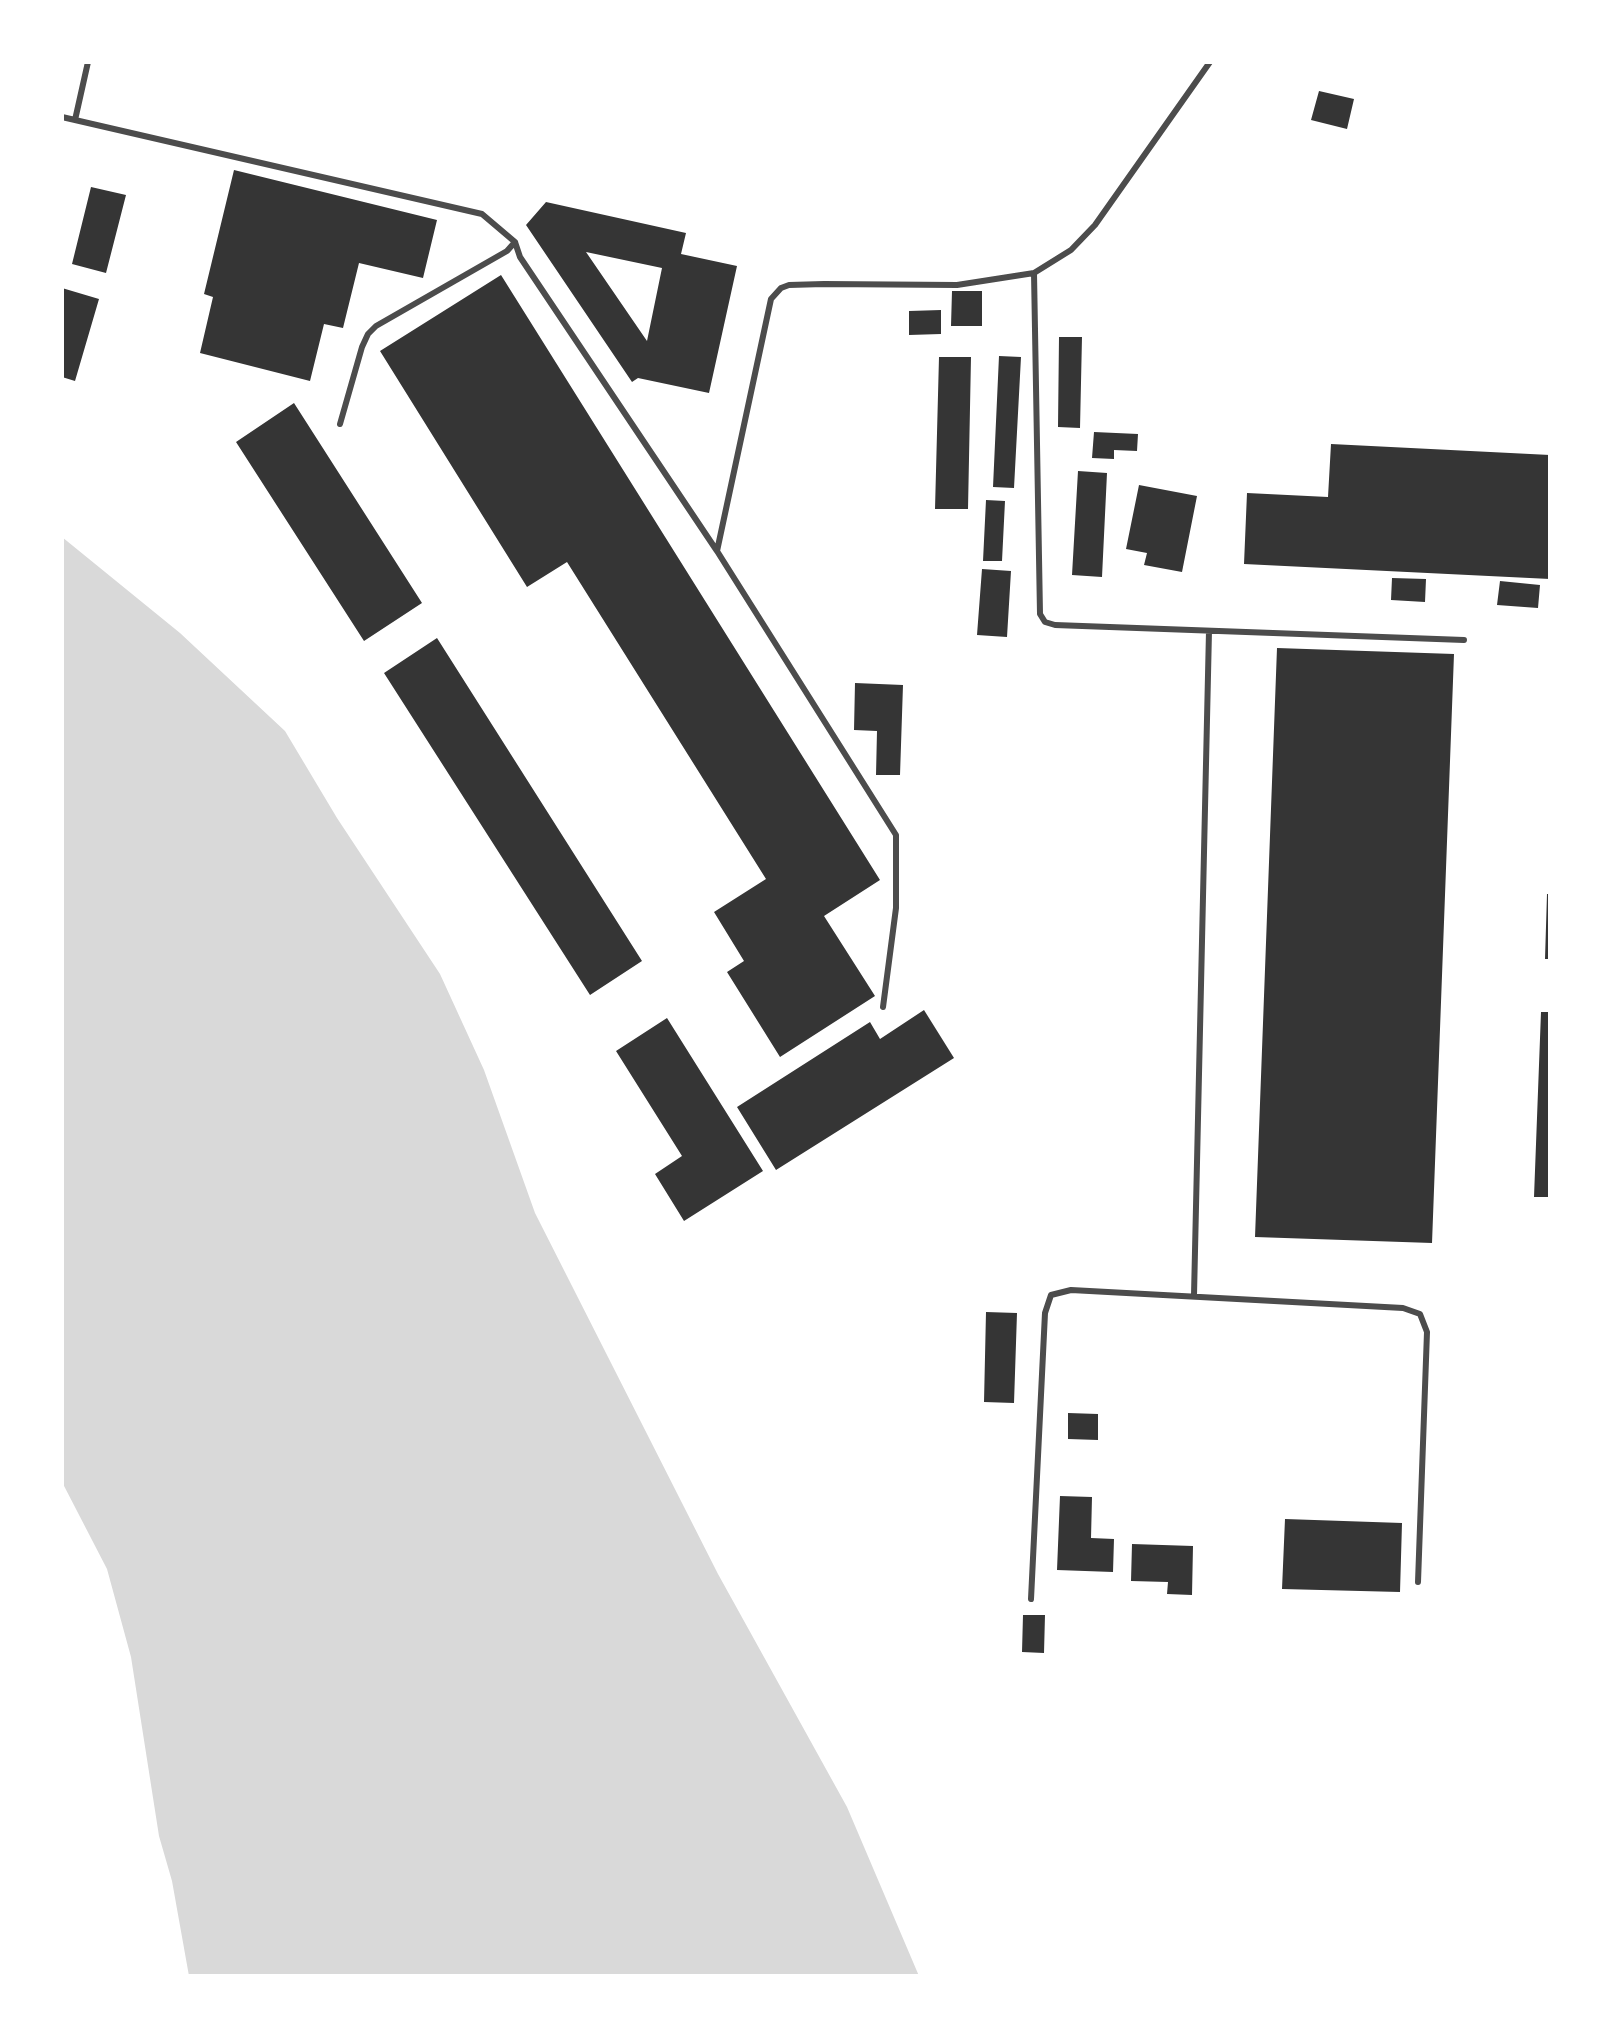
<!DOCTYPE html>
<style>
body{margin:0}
#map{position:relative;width:1612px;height:2038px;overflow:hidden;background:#fff;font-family:Poppins,sans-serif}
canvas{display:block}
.frame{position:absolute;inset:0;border:64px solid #fff;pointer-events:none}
</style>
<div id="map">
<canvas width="1612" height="2038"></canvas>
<div class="frame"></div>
</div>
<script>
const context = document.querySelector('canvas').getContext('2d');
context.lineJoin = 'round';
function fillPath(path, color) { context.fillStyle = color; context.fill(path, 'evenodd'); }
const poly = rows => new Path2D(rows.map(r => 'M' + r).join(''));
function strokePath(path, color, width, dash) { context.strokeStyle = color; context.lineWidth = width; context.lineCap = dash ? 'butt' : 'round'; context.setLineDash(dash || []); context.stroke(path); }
fillPath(poly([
 [62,537,180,633,285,731,337,818,440,974,484,1070,535,1213,718,1574,847,1807,919,1976,189,1976,172,1881,159,1836,131,1657,107,1569,62,1482]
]), '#d9d9d9');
fillPath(poly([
 [1319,91,1354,99,1347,129,1311,120],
 [234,170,437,220,423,278,359,263,343,328,324,324,310,381,200,353,213,297,204,294],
 [91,187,126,195,106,273,72,264],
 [546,202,686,233,681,254,737,266,709,393,638,378,632,382,526,225],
 [586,252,662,268,647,341],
 [501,275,880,880,824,916,875,996,780,1057,727,972,744,961,714,912,766,879,567,562,527,587,380,351],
 [62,288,99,299,75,381,62,377],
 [952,291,982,291,982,326,951,326],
 [941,310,941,334,909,335,909,311],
 [1059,337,1082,337,1080,428,1058,427],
 [999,356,1021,357,1014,488,993,487],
 [939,357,971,357,968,509,935,509],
 [294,403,422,603,364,641,236,442],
 [1094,432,1138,434,1137,451,1114,450,1114,459,1092,458],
 [1331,444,1550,455,1550,579,1244,564,1247,493,1328,497],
 [1078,471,1107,473,1102,577,1072,575],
 [1139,485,1197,496,1182,572,1144,565,1147,553,1126,549],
 [986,500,1005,501,1002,561,983,561],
 [982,569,1011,571,1007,637,977,635],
 [1392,578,1426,579,1425,602,1391,600],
 [1500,581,1540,585,1538,608,1497,605],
 [437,638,642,961,590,995,384,673],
 [1277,648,1454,654,1432,1243,1255,1237],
 [855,683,903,685,900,775,876,775,877,731,854,730],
 [1547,894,1550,894,1550,959,1545,959],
 [924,1010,954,1058,776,1170,737,1107,870,1022,880,1039],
 [1541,1012,1550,1012,1550,1197,1534,1197],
 [667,1018,763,1171,684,1221,655,1174,682,1156,616,1051],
 [986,1312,1017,1313,1014,1403,984,1402],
 [1068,1413,1098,1414,1098,1440,1068,1439],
 [1060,1496,1092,1497,1091,1538,1114,1539,1113,1572,1057,1570],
 [1285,1519,1402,1523,1400,1592,1282,1589],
 [1132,1544,1193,1546,1192,1595,1167,1594,1168,1582,1131,1581],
 [1023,1615,1045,1615,1044,1653,1022,1652]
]), '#353535');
strokePath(poly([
 [62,117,75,120,88,62],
 [75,120,482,214,515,242],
 [1034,273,1040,614,1045,622,1055,625,1464,640],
 [340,424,362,347,368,334,376,326,507,251,515,242,520,257,717,551,896,835,896,908,883,1007],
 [717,551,771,299,781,288,789,285,824,284,957,285,1034,273,1071,250,1095,225,1210,62],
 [1194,1295,1209,631],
 [1031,1599,1045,1313,1051,1295,1071,1290,1403,1308,1420,1314,1427,1332,1418,1582]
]), '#4c4c4c', 6);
</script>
